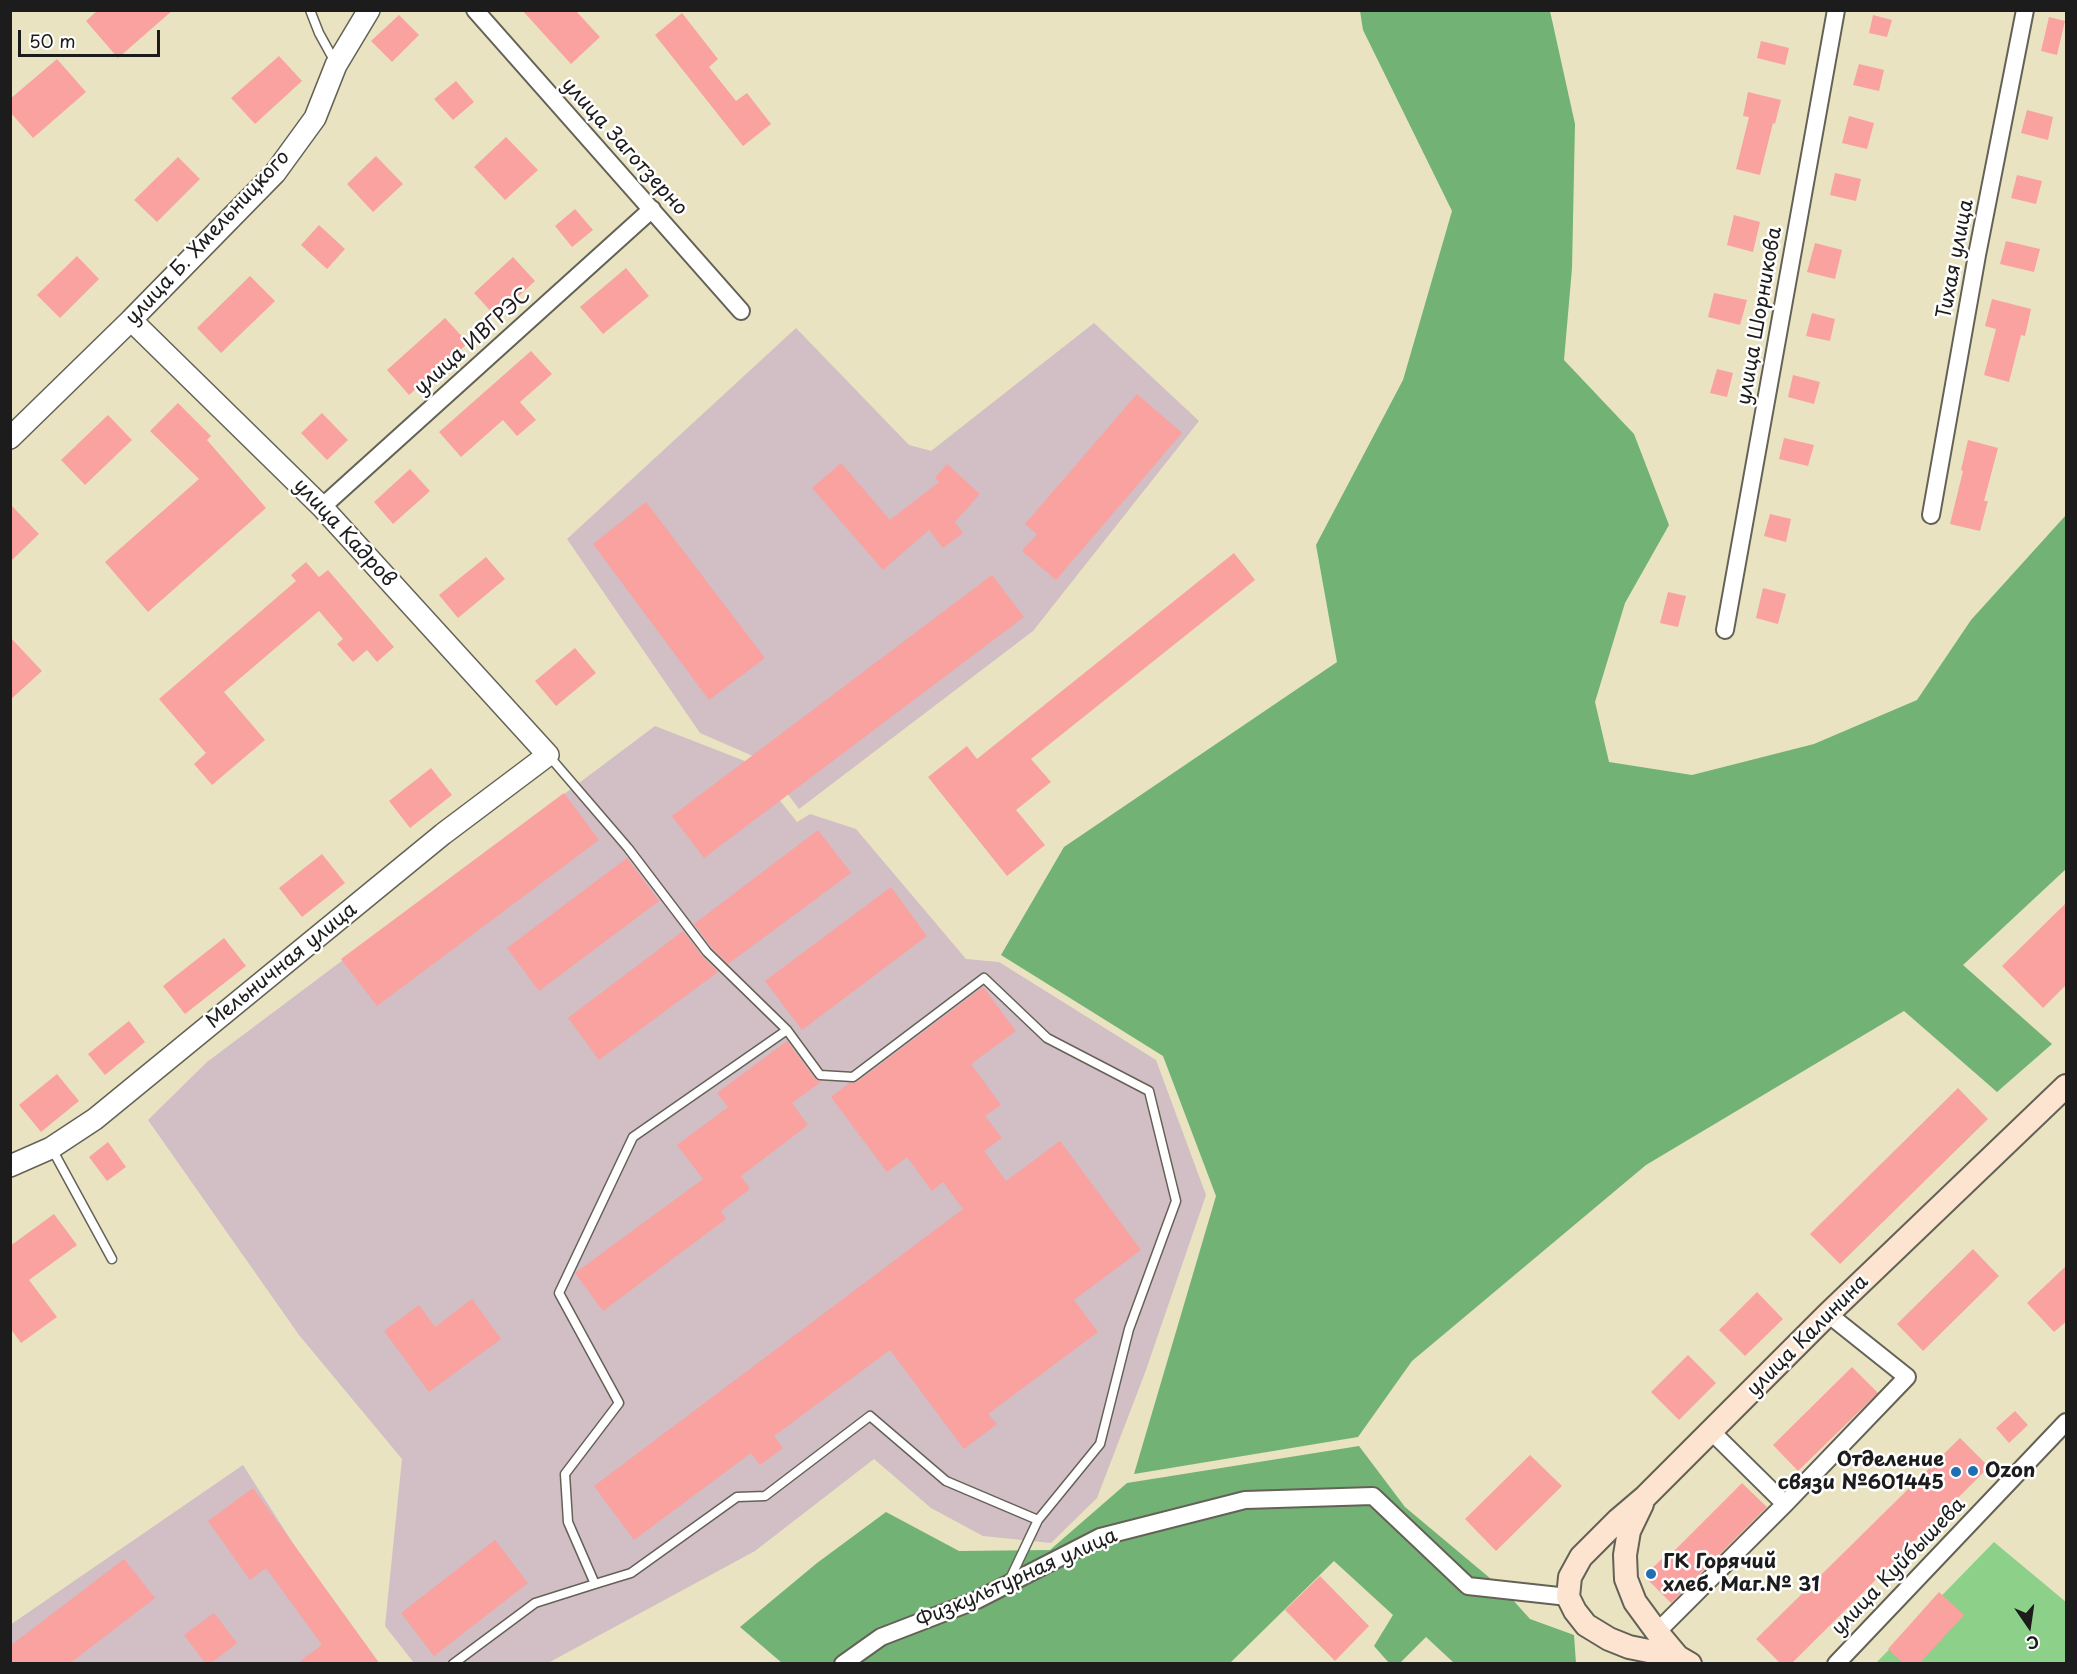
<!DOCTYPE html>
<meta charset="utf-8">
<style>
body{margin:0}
#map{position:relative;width:2077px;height:1674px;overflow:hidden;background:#e9e3c2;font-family:"Playpen Sans",sans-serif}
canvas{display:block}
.frame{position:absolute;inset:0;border:12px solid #1c1c1c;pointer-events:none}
.north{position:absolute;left:1999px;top:1596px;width:60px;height:60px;-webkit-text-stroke:4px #fff;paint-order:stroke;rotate:167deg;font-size:16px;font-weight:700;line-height:24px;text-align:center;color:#1c1c1c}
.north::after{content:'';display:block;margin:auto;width:21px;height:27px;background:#1c1c1c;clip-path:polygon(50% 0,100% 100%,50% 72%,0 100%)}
.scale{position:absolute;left:18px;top:30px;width:142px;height:27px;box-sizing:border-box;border:3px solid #1c1c1c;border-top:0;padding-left:8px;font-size:18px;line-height:21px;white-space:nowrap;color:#1c1c1c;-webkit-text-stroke:4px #fff;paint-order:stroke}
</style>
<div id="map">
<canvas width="2077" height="1674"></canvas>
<div class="frame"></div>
<div class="north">С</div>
<div class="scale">50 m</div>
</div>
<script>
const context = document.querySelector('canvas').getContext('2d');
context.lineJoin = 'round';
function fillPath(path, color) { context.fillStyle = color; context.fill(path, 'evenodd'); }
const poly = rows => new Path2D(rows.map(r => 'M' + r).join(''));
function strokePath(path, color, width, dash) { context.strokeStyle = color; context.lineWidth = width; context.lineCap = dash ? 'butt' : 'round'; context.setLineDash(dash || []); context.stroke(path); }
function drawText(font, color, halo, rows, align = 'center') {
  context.font = font + ' "Playpen Sans",sans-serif'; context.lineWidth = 5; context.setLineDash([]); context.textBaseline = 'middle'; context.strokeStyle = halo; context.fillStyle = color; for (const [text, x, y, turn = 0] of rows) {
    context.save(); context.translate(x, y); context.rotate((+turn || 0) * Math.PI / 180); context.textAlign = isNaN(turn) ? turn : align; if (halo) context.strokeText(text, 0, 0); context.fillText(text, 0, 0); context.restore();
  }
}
fillPath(poly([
 [1094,323,1199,421,1033,631,799,809,762,760,700,733,567,539,796,328,909,445,931,451],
 [655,726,750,763,797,822,810,814,856,829,966,959,999,962,1156,1060,1206,1195,1146,1370,1097,1498,1051,1543,983,1536,931,1508,874,1459,755,1551,548,1663,414,1663,385,1626,402,1459,299,1335,148,1120,207,1062],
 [243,1465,365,1656,356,1664,11,1663,10,1625]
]), '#d2bec5');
fillPath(poly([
 [1994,1542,2066,1602,2066,1663,1875,1664]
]), '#8dd089');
fillPath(poly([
 [1360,11,1550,11,1575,124,1572,268,1564,360,1634,434,1669,525,1625,603,1595,702,1609,762,1692,775,1814,744,1917,700,1971,620,2066,515,2066,869,1963,965,2052,1044,1997,1092,1904,1011,1646,1165,1412,1361,1358,1437,1134,1474,1216,1196,1163,1056,1001,955,1064,847,1337,662,1316,545,1403,380,1452,211,1363,30],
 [1359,1446,1405,1507,1503,1589,1530,1619,1574,1635,1576,1663,1454,1663,1426,1637,1400,1663,1389,1663,1374,1646,1393,1615,1334,1561,1230,1663,782,1663,740,1627,817,1563,886,1512,959,1551,1050,1550,1127,1483]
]), '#72b275');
fillPath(poly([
 [98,10,173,10,118,58,86,21],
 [522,10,575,10,600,37,571,64],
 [682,13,718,59,709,67,736,101,747,93,771,124,743,146,655,35],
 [399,15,419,35,392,62,371,41],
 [1873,15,1892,20,1887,37,1869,33],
 [2049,17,2065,21,2057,55,2041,51],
 [1761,41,1789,48,1785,65,1757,58],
 [279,56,302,81,255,124,231,98],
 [57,59,86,92,33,138,10,112,10,99],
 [1859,64,1884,70,1879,91,1853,85],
 [456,81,474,102,453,120,434,99],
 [1748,92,1781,100,1775,124,1773,123,1760,175,1736,169,1749,117,1743,116],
 [2027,110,2053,117,2048,140,2021,133],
 [1849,116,1874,123,1867,149,1842,143],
 [506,137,538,170,505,200,474,167],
 [376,156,403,184,373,212,347,184],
 [178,157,200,179,157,222,134,200],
 [1835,173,1861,179,1856,201,1830,195],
 [2017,175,2042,181,2036,204,2011,198],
 [575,209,593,230,572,247,555,226],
 [1734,215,1760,222,1753,252,1727,245],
 [319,225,345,249,327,269,301,245],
 [2006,241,2040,249,2034,272,2000,264],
 [1815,243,1842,250,1835,279,1807,272],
 [77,256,99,279,60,318,37,295],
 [513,257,535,281,496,317,474,293],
 [626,268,649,296,603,334,580,307],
 [250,276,275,301,221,353,197,328],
 [1714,293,1747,300,1740,325,1708,317],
 [1992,299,2031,309,2025,336,2021,335,2009,382,1984,375,1996,329,1985,326],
 [1812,313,1835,319,1830,341,1806,336],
 [445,318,468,343,409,395,387,370],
 [531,351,552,374,520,402,536,420,517,436,503,420,461,457,439,432],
 [1717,369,1733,373,1727,397,1710,393],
 [1793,375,1820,382,1814,404,1788,397],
 [1137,394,1182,433,1056,580,1022,551,1037,534,1025,524],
 [178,403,211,436,207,440,266,508,148,612,105,562,199,479,150,431],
 [322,413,348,440,327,460,301,433],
 [108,415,132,440,85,485,61,460],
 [1784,438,1814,445,1808,466,1779,459],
 [1968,440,1998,448,1984,501,1988,501,1980,531,1950,524,1963,471,1961,470],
 [841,463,890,520,939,482,935,478,947,464,980,494,955,522,963,533,943,548,929,530,883,570,812,488],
 [410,469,430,491,393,524,374,502],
 [646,502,765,658,709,700,593,544],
 [10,504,39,534,10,562],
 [1770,514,1791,519,1786,542,1764,536],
 [1234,553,1255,580,1031,759,1051,782,1016,810,1045,845,1007,876,928,777,967,746,977,759],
 [486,557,505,579,458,618,439,595],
 [306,562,319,577,328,570,394,647,377,662,367,650,353,662,337,644,343,639,319,611,224,692,265,740,212,785,194,764,206,753,159,699,296,581,291,575],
 [992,575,1024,617,704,858,672,816],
 [1763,588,1786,594,1778,624,1756,618],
 [1668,592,1686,596,1678,627,1660,623],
 [10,637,42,671,10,700],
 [575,648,596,673,556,706,535,681],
 [431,768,452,795,410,828,389,801],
 [564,793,599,840,377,1006,341,959],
 [818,830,851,873,728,964,712,948,694,924],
 [322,854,345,883,302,917,279,888],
 [627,858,659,901,539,991,507,948],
 [891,887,927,936,802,1030,765,981],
 [2067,902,2067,984,2043,1008,2002,966],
 [683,931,702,956,718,972,599,1060,568,1018],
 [224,938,246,966,185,1014,163,986],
 [983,987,1016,1031,971,1064,1001,1105,985,1116,1002,1138,984,1151,1006,1181,1060,1141,1141,1250,1074,1300,1098,1332,988,1414,997,1424,964,1449,890,1350,774,1436,783,1448,760,1465,751,1453,634,1540,594,1486,963,1209,943,1182,932,1191,907,1157,887,1172,831,1097,849,1083,857,1082],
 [129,1021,145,1042,105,1075,88,1054],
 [787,1041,815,1079,821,1082,792,1103,808,1125,741,1176,750,1189,721,1211,726,1219,603,1311,575,1273,703,1179,677,1145,728,1107,717,1093],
 [57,1074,79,1101,41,1132,19,1105],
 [1958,1088,1988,1119,1840,1264,1810,1234],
 [108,1142,126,1167,107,1181,89,1157],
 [54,1214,77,1245,29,1280,57,1317,21,1343,10,1328,10,1246],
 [1973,1249,1999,1276,1923,1351,1897,1324],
 [2067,1265,2067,1321,2054,1332,2027,1303],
 [1757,1292,1783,1319,1745,1356,1719,1330],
 [472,1299,501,1339,429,1392,384,1331,419,1305,435,1327],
 [1688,1355,1716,1383,1679,1420,1651,1392],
 [1852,1367,1878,1393,1798,1471,1773,1445],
 [2015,1411,2028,1425,2009,1443,1996,1428],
 [1960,1438,1989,1467,1791,1664,1781,1664,1756,1639],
 [1530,1455,1562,1486,1496,1551,1465,1519],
 [1742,1483,1767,1507,1671,1603,1644,1576,1669,1552,1671,1554],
 [253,1488,380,1664,296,1664,322,1645,266,1568,250,1580,208,1521],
 [495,1540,528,1583,434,1656,401,1613],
 [124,1559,155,1598,69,1664,10,1664,10,1646],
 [1320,1576,1369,1626,1335,1661,1285,1610],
 [1939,1592,1964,1615,1919,1664,1904,1664,1888,1649],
 [214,1613,237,1643,210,1664,206,1664,184,1635]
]), '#faa29f');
const service = poly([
 [310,10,319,33,335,62],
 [549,756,628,848,707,952,787,1030,820,1075,853,1077,984,978,1047,1038,1149,1091,1176,1201,1129,1329,1100,1444,1038,1520,1009,1581],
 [52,1149,112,1259],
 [595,1584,631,1573,737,1497,765,1496,870,1416,946,1481,1038,1520],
 [453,1664,535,1603,595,1584,568,1522,565,1474,619,1403,559,1293,633,1137,787,1030]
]);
const minor = poly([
 [475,10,741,311],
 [322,507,652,209],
 [1931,515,1977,255,2025,10],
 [1725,630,1836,10],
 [1711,1431,1785,1504],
 [1657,1632,1785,1504,1907,1377,1828,1314],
 [843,1664,881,1637,977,1600,1100,1537,1245,1500,1373,1496,1468,1586,1568,1597],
 [1836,1664,2066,1422]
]);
const tertiary = poly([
 [10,438,131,320,275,173,315,118,336,65,369,10],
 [10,1166,51,1148,95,1119,443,834,548,755,322,507,131,320]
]);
const secondary = poly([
 [1642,1504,1629,1531,1625,1555,1626,1579,1635,1602,1657,1632,1678,1657],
 [1690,1664,1678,1657,1629,1647,1609,1639,1586,1625,1575,1611,1568,1597,1570,1577,1581,1557,1618,1520,1645,1497,1828,1314,2066,1086]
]);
strokePath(service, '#646256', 11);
strokePath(minor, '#646256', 20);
strokePath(tertiary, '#646256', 24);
strokePath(secondary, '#646256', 26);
strokePath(service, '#fff', 8);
strokePath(minor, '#fff', 16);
strokePath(tertiary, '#fff', 21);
strokePath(secondary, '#fde4d1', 22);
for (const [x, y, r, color] of [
 [1973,1471,6,"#1f6fb2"],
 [1956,1472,6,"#1f6fb2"],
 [1651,1574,6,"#1f6fb2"]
]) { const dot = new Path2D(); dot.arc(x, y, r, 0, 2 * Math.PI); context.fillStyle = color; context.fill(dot); strokePath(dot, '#fff', 2); }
drawText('20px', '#1c1c1c', '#fff', [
 ["улица Заготзерно",624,147,48],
 ["улица Б. Хмельницкого",208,238,-47],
 ["Тихая улица",1956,259,-79],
 ["улица Шорникова",1760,316,-80],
 ["улица ИВГРЭС",473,342,-42],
 ["улица Кадров",344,533,47],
 ["Мельничная улица",282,966,-39],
 ["улица Калинина",1808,1336,-45],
 ["улица Куйбышева",1899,1567,-46],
 ["Физкультурная улица",1017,1579,-24]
]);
drawText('bold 20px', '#1c1c1c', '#fff', [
 ["Отделение",1944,1460,"right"],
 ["связи №601445",1944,1483,"right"],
 ["Ozon",1985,1471],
 ["ГК Горячий",1663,1562],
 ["хлеб. Маг.№ 31",1663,1585]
], 'left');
</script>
